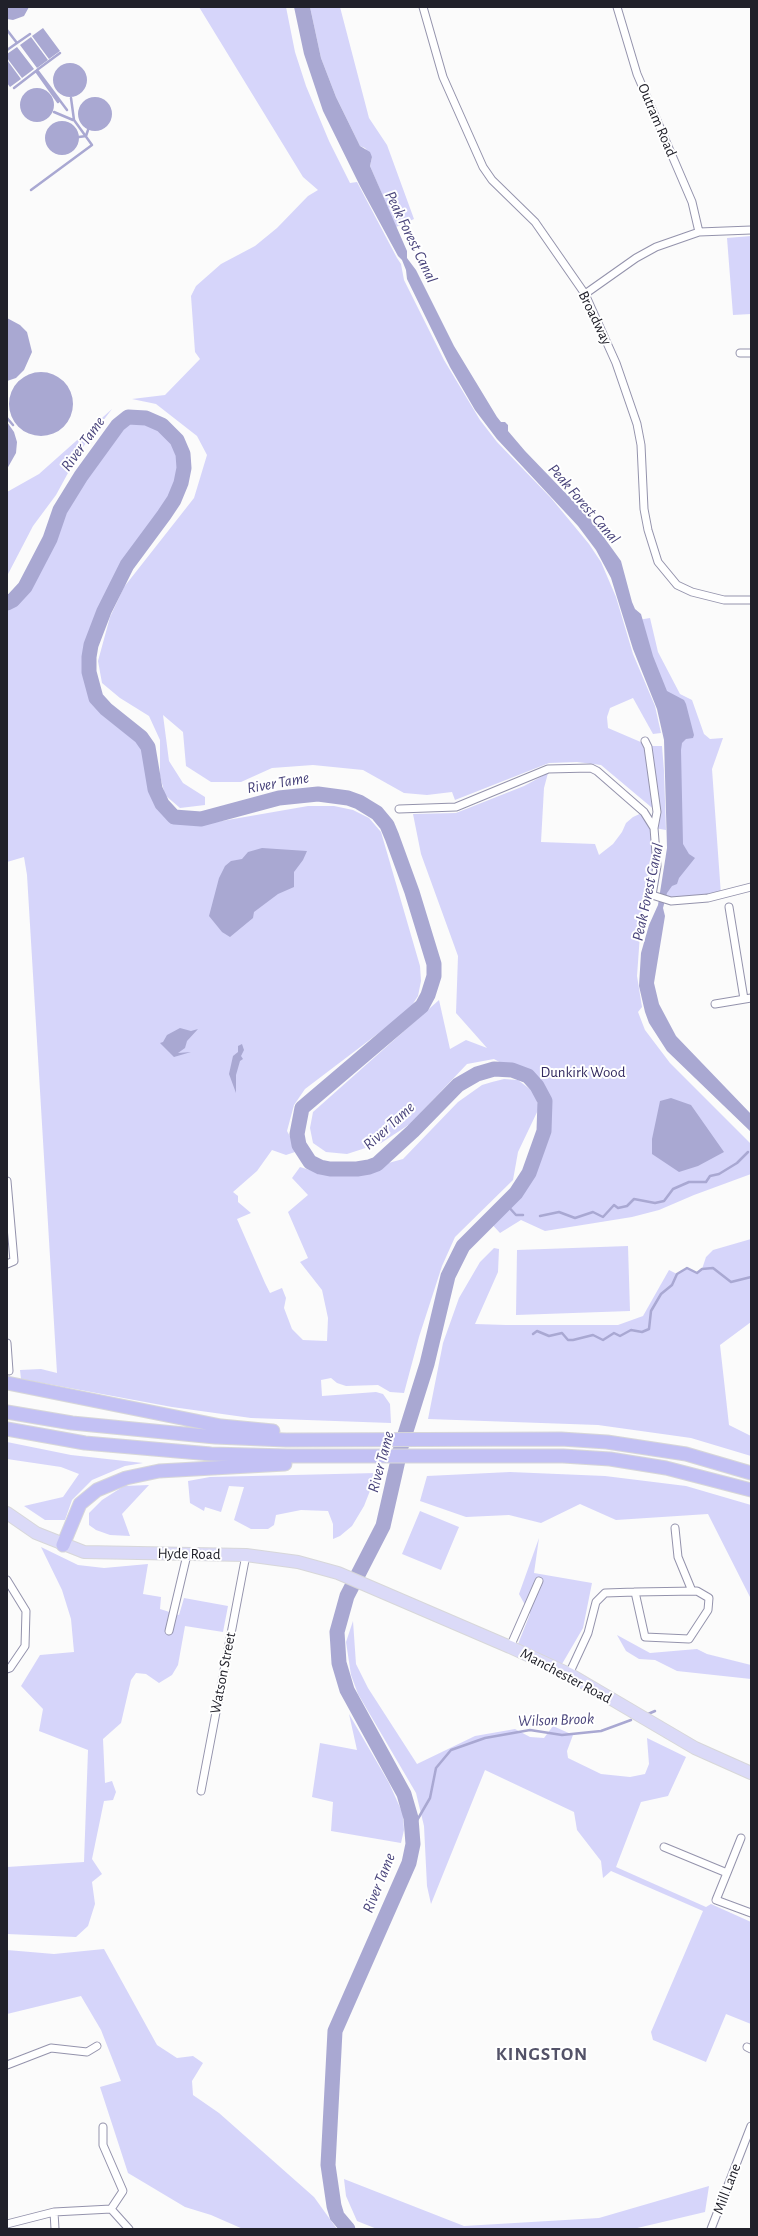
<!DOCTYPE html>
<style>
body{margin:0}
#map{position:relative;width:758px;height:2236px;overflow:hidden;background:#fbfbfb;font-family:"Alegreya Sans",sans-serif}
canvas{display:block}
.frame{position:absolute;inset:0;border:8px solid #21212a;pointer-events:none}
</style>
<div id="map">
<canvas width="758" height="2236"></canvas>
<div class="frame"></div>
</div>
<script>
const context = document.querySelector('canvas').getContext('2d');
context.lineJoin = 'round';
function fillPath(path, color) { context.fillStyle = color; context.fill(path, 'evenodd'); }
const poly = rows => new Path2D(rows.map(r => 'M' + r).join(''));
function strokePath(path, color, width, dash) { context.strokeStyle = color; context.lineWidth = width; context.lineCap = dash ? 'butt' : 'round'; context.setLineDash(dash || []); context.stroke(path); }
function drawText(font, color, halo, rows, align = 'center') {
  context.font = font + ' "Alegreya Sans",sans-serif'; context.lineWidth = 4; context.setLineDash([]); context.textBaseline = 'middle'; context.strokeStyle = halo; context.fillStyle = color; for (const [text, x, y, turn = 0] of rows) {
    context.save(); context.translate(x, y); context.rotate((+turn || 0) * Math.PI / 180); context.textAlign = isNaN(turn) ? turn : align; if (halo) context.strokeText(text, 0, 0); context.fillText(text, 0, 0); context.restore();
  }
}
fillPath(poly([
 [199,7,286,7,295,52,306,86,329,141,350,183,357,182,397,258,401,264,404,280,444,360,480,420,497,442,551,498,589,544,601,562,616,597,633,654,655,706,661,733,653,734,633,698,610,708,607,717,608,728,650,746,662,746,664,771,666,830,654,828,657,866,651,893,644,894,642,907,637,976,642,1007,638,1012,645,1030,670,1063,751,1144,751,1174,694,1195,659,1210,632,1217,545,1231,521,1220,500,1233,488,1220,516,1193,529,1173,544,1131,545,1101,533,1081,494,1059,467,1064,410,1124,381,1143,347,1154,326,1152,313,1143,310,1128,313,1112,439,1000,450,1049,466,1040,487,1048,456,1013,458,956,421,854,413,814,456,813,524,786,548,773,544,788,541,842,595,844,599,855,613,844,622,832,626,823,633,817,644,812,654,828,657,812,601,765,577,762,549,763,455,800,452,792,427,795,404,793,363,770,313,765,272,768,241,782,211,782,186,766,183,732,163,715,169,761,183,783,205,797,205,805,180,808,165,795,160,776,160,740,149,716,120,698,102,683,98,661,110,617,124,587,194,498,207,455,197,436,156,404,132,399,165,395,200,359,195,352,191,296,196,286,221,264,255,246,277,228,308,196,318,190,303,177],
 [310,7,340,7,369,118,387,145,414,219,396,227,370,166,372,157,365,148,360,146,336,97,321,58],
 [751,236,751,314,733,315,727,238],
 [112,409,80,451,56,495,33,526,7,576,7,492,39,474],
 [128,417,146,418,162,425,170,432,177,440,183,454,184,468,181,483,174,500,127,565,104,611,91,645,89,657,89,672,96,698,106,709,141,737,148,747,155,789,162,804,174,817,183,817,193,826,308,806,334,806,353,810,369,818,381,832,420,966,421,981,418,996,409,1010,305,1089,294,1105,287,1131,298,1151,286,1155,272,1150,257,1171,233,1192,238,1196,238,1202,251,1213,237,1219,265,1283,270,1293,282,1288,286,1298,284,1308,292,1329,303,1340,327,1341,328,1318,322,1290,300,1262,308,1258,288,1212,308,1195,292,1178,300,1167,323,1174,352,1173,403,1159,458,1102,482,1085,492,1082,504,1079,518,1080,535,1093,539,1108,518,1152,513,1180,455,1237,442,1266,419,1337,404,1393,390,1392,378,1385,346,1386,337,1383,331,1378,321,1380,322,1396,376,1392,383,1394,390,1404,391,1423,251,1418,172,1407,21,1379,20,1370,41,1369,57,1373,27,875,24,857,7,862,7,603,13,600,25,586,50,539,60,510,81,476,118,425],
 [650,618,658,652,680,694,692,700,704,734,710,739,723,738,712,769,721,895,662,899,665,888,673,734,632,621],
 [751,1239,751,1322,720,1345,729,1425,751,1436,751,1456,691,1438,598,1425,428,1419,443,1343,459,1298,480,1262,494,1248,499,1249,498,1272,475,1324,506,1325,618,1325,643,1316,669,1270,677,1274,687,1268,697,1273,702,1269,706,1257,713,1250],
 [628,1246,630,1311,516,1315,517,1250],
 [7,1442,71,1455,143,1463,125,1466,92,1480,72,1500,65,1520,45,1520,24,1506,63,1497,79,1474,61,1467,7,1459],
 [510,1472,605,1476,686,1486,751,1505,751,1599,708,1514,616,1520,580,1504,541,1523,509,1515,466,1517,420,1501,427,1476],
 [377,1473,364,1506,352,1526,340,1536,333,1539,333,1524,328,1511,301,1510,276,1515,274,1525,268,1529,251,1529,234,1520,244,1487,229,1486,221,1512,205,1507,204,1511,190,1503,188,1481,210,1477],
 [149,1485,122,1514,130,1536,110,1535,96,1530,89,1525,89,1513,102,1500,124,1486],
 [420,1511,459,1527,441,1570,402,1554],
 [539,1538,534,1573,592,1583,583,1628,562,1664,518,1644,530,1614,519,1594],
 [41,1547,78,1565,104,1568,148,1564,143,1594,161,1597,160,1609,179,1615,184,1598,228,1606,223,1632,185,1626,178,1665,172,1675,159,1683,146,1674,136,1673,131,1680,121,1723,103,1739,105,1783,112,1781,116,1792,113,1800,104,1801,92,1859,102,1874,92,1882,95,1904,88,1926,76,1937,7,1934,7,1867,84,1862,88,1750,39,1731,43,1709,21,1686,40,1655,74,1652,71,1619,62,1590],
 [353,1621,356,1664,368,1688,417,1764,475,1736,515,1729,530,1737,544,1738,553,1726,573,1735,567,1751,568,1758,601,1774,630,1777,645,1774,649,1764,647,1738,686,1757,668,1796,641,1802,616,1867,706,1907,711,1904,751,1922,751,2024,726,2014,706,2062,653,2040,651,2032,703,1911,611,1871,603,1878,601,1861,577,1830,574,1812,485,1770,431,1904,427,1886,424,1826,416,1793,358,1694,351,1675,346,1642],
 [617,1635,650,1653,697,1649,707,1654,751,1665,751,1679,677,1671,655,1660,639,1659,626,1651],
 [349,1714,389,1783,403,1814,404,1830,401,1843,331,1831,333,1802,312,1797,320,1743,357,1750],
 [104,1949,157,2045,177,2058,193,2056,203,2063,192,2081,193,2095,219,2113,314,2197,337,2229,243,2229,211,2215,185,2207,128,2173,100,2087,121,2081,101,2030,81,1996,7,2014,7,1950,54,1954],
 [344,2179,464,2226,599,2218,709,2186,705,2212,633,2229,377,2229,357,2221,346,2196]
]), '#d6d5fa');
fillPath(poly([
 [7,7,29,7,24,16,13,20,7,19],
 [294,7,310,7,321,58,336,97,360,146,370,152,372,157,370,166,407,251,407,258,416,270,454,346,497,417,501,422,505,422,508,425,508,431,525,451,578,506,582,507,621,561,632,602,635,609,641,614,653,656,667,691,684,700,686,704,694,735,693,738,686,739,682,743,681,750,683,844,689,854,695,858,679,878,677,884,672,886,667,893,663,908,665,916,654,983,659,1004,676,1036,751,1114,751,1132,667,1051,649,1023,645,1012,639,986,641,953,649,925,658,905,667,848,664,740,657,709,633,649,611,578,596,550,578,526,497,439,475,410,450,367,407,279,406,270,402,260,398,256,360,186,323,111,304,54],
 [43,28,60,51,49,59,32,36],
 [31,37,48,60,37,68,20,45],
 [17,47,34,69,22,78,7,58,7,54],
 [7,60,21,79,10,87,7,83],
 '53 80a17 17 0 1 1 34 0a17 17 0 1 1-34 0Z',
 '20 105a17 17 0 1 1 34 0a17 17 0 1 1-34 0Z',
 '78 114a17 17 0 1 1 34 0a17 17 0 1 1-34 0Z',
 '45 138a17 17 0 1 1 34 0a17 17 0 1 1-34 0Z',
 [7,318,20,325,27,332,32,352,24,370,16,378,7,381],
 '9 404a32 32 0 1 1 64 0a32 32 0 1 1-64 0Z',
 [7,422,14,432,17,442,16,453,7,469],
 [262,848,307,851,303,860,294,872,294,887,278,894,254,912,253,918,230,937,222,932,209,916,219,878,225,866,231,861,242,859,248,852],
 [180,1028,191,1031,198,1029,187,1041,185,1048,178,1053,191,1052,174,1057,160,1043,163,1042,167,1035],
 [242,1044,244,1050,241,1056,243,1059,240,1061,236,1075,236,1093,229,1074,233,1056,238,1052,238,1046],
 [671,1098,691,1105,724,1152,698,1166,679,1172,652,1154,652,1139,660,1101]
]), '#a9a8d2');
strokePath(poly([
 [7,30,17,43,7,50],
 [17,43,30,34],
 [60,53,37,70,67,110],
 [14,88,36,71,58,102],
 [54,112,73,120],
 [79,137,86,136,88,130],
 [31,190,92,145,74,120,71,98],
 [7,418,13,425],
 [505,1203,516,1215,523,1215],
 [540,1216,559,1212,575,1218,593,1212,603,1217,614,1205,618,1208,627,1206,634,1199,655,1203,664,1201,673,1189,689,1182,706,1182,710,1176,719,1174,737,1163,748,1152],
 [533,1334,537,1331,549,1336,562,1333,568,1340,573,1340,593,1335,603,1340,614,1333,620,1336,631,1330,642,1332,649,1329,651,1311,661,1294,672,1285,677,1274,687,1268,697,1273,702,1269,713,1268,731,1282,751,1277],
 [648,1714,655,1711],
 [412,1829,430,1798,436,1768,451,1750,485,1738,530,1730,562,1735,601,1731,631,1720]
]), '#a9a8d2', 2.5);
strokePath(poly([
 [7,603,13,600,25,587,50,539,60,510,81,476,118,425,128,417,146,418,162,425,177,440,183,454,184,468,181,483,174,500,164,515,127,565,104,611,91,645,89,657,89,672,96,698,106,709,141,737,148,747,155,789,162,804,174,817,201,819,279,798,318,794,348,798,359,802,377,813,387,825,392,837,412,892,434,964,434,976,428,995,422,1006,302,1108,297,1134,299,1145,310,1162,320,1167,330,1169,357,1169,369,1167,377,1164,413,1131,458,1085,477,1074,494,1069,512,1070,528,1076,537,1086,545,1101,544,1131,529,1173,516,1193,463,1246,448,1276,427,1364,401,1447,383,1526,347,1596,337,1632,339,1663,347,1690,404,1794,411,1818,413,1844,409,1863,335,2031,328,2165,334,2206,337,2216,348,2229]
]), '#a9a8d2', 15);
const minor = poly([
 [423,7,443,77,483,167,492,180,535,222,585,294,616,363,637,424,641,445,644,509,648,530,658,562,677,585,692,592,724,600,751,600],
 [617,7,637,74,692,202,699,232],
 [585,294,636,258,656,247,699,232,751,230],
 [740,353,751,353],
 [645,741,648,747,657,812,654,828],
 [399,809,456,807,548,769,591,768,597,771,644,812,654,828,657,866,652,895,671,901,708,898,751,887],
 [729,907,744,999],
 [715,1004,751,998],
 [7,1181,14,1261,7,1264],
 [7,1343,9,1371],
 [675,1528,678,1557,692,1591],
 [7,1580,26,1611,25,1646,10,1668,7,1669],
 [169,1631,187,1555],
 [510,1647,539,1581],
 [569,1674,588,1633,596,1602,605,1593,635,1592,697,1591,709,1598,708,1610,689,1639,645,1637,635,1592],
 [201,1791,246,1555],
 [664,1847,727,1873,741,1838],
 [727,1873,716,1900,751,1913],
 [747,2047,751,2049],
 [7,2065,51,2048,87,2052,97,2046],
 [103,2127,103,2145,123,2191,111,2209],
 [54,2212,55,2229],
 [7,2224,54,2212,111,2209,129,2229],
 [711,2229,751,2126]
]);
const primary = poly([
 [7,1513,36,1533,84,1552,246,1555,298,1562,338,1573,510,1647,569,1674,695,1748,751,1773]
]);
const motorway = poly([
 [7,1383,221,1426,273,1431],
 [7,1412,72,1423,215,1437,286,1440,561,1439,607,1442,686,1454,751,1473],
 [7,1429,85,1443,211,1454,287,1456,563,1456,610,1459,666,1468,751,1490],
 [63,1545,80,1504,97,1490,126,1478,159,1471,285,1464]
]);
strokePath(minor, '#9493ac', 9);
strokePath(primary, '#d7d7d9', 14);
strokePath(motorway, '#d7d7d9', 15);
strokePath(minor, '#fff', 7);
strokePath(primary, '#dbdaf8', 12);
strokePath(motorway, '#c3c1f4', 13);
drawText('15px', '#21212a', '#fff', [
 ["Outram Road",657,120,67],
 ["Broadway",595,318,64],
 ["Hyde Road",189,1554,1],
 ["Watson Street",223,1673,-79],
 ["Manchester Road",566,1676,28],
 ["Mill Lane",727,2189,-69]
]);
drawText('15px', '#332b60', '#fff', [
 ["Dunkirk Wood",583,1072]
]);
drawText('italic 16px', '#49447b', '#fff', [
 ["Peak Forest Canal",411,237,64],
 ["River Tame",83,444,-54],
 ["Peak Forest Canal",584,504,49],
 ["River Tame",278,783,-10],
 ["Peak Forest Canal",648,892,-78],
 ["River Tame",389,1126,-42],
 ["River Tame",381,1462,-75],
 ["Wilson Brook",556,1720,-2],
 ["River Tame",379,1883,-68]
]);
context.letterSpacing = '1px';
drawText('bold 19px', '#535268', '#fff', [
 ["KINGSTON",542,2054]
]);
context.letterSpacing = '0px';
</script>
